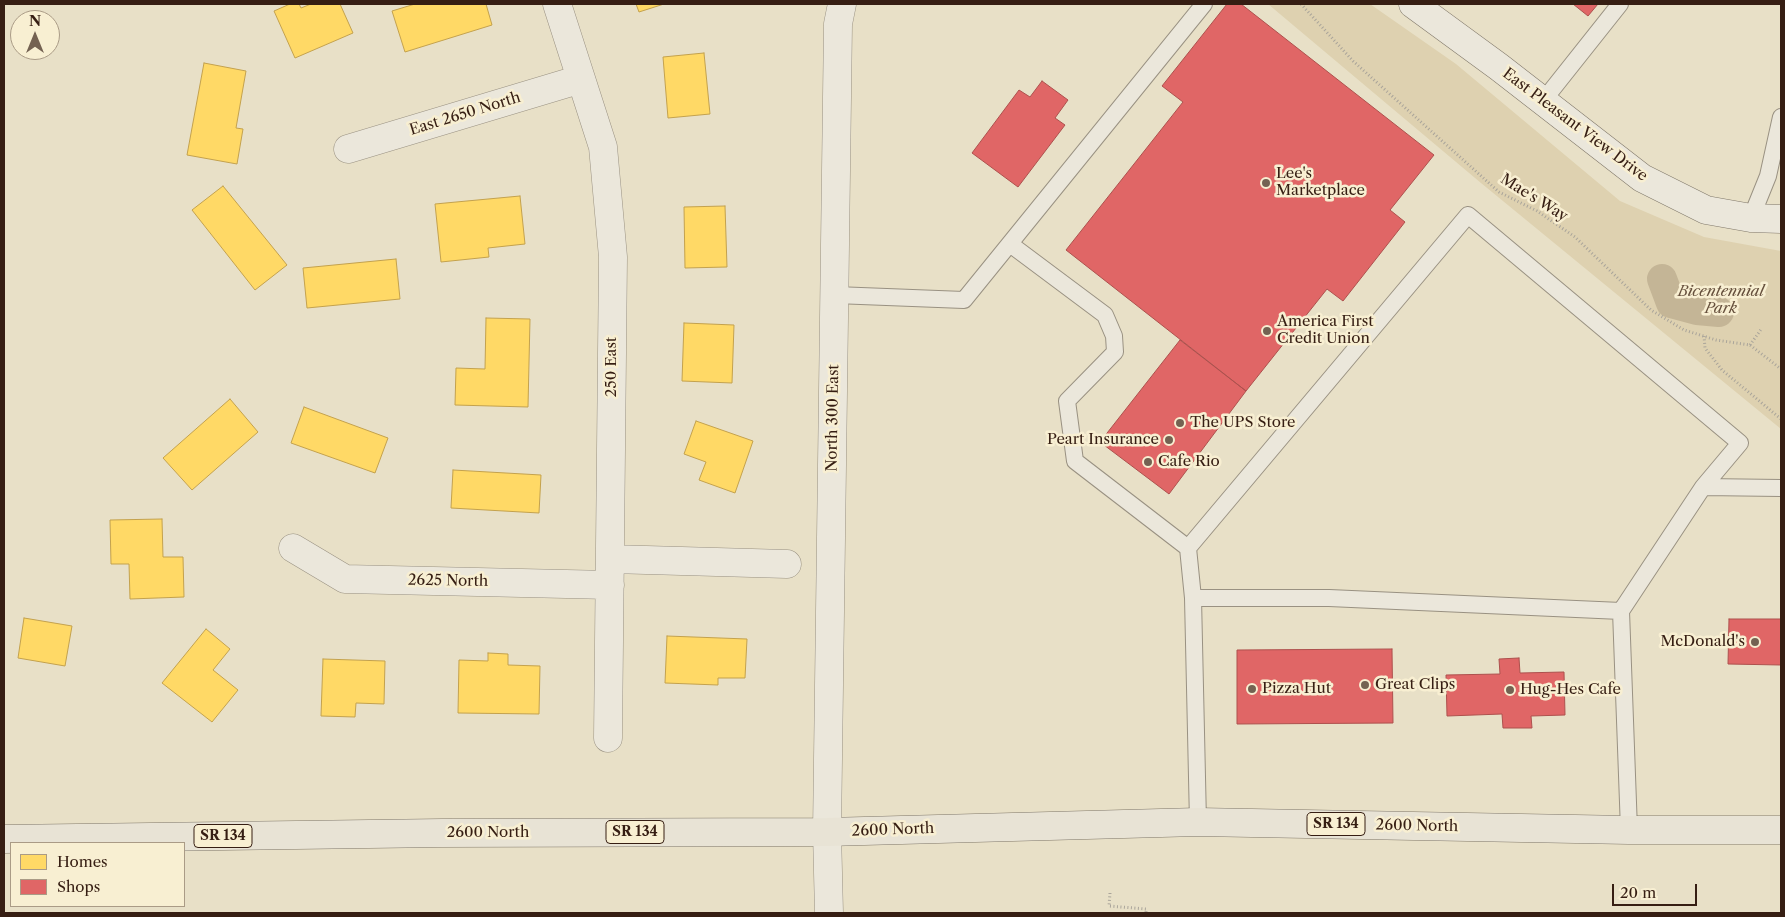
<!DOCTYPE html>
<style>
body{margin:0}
#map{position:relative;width:1785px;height:917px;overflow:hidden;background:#e8e0c7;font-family:"Libre Caslon Text",serif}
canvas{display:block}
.frame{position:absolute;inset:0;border:5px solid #361e13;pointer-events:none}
.legend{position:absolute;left:10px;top:842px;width:175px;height:65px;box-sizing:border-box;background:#f8efd2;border:1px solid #aa9b86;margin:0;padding:6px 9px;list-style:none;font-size:15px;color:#361e13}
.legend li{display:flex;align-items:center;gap:10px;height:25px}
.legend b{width:25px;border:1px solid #aa9b86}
.north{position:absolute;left:10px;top:10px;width:50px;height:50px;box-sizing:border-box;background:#f8efd2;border:1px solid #aa9b86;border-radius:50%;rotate:0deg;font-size:14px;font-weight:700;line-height:20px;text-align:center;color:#361e13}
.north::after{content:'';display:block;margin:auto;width:18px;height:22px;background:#746252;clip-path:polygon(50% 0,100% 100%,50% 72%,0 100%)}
.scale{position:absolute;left:1612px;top:884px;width:85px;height:22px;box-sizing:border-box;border:2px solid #361e13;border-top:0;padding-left:6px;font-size:15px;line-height:18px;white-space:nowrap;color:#361e13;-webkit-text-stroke:4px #f8efd2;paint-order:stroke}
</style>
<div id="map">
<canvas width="1785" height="917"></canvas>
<div class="frame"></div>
<ul class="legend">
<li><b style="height:14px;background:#ffd966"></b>Homes</li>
<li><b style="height:14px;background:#e06666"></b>Shops</li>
</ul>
<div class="north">N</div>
<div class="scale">20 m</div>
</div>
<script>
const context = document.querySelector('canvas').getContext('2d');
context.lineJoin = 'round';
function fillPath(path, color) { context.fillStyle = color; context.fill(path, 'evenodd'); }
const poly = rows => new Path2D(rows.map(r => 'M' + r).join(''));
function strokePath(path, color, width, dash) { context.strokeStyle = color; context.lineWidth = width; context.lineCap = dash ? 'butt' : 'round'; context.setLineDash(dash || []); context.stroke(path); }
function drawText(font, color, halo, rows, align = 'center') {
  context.font = font + ' "Libre Caslon Text",serif'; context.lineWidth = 5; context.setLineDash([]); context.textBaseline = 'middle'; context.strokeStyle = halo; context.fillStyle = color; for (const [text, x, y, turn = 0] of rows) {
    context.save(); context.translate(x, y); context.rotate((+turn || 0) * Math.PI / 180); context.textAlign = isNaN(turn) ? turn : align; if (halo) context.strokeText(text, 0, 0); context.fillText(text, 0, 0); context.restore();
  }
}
fillPath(poly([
 [1268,4,1370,4,1456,64,1620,201,1704,237,1781,251,1781,429,1481,183]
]), '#ded1b0');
const homes = poly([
 [290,4,299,4,301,8,311,4,340,4,353,33,295,58,274,11,290,4],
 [415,4,486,4,492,25,405,52,392,11,415,4],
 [636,4,664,4,639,12,636,4],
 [704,53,710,114,668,118,663,57,704,53],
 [204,63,246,71,236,128,243,129,237,164,187,155,204,63],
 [223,186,287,265,255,290,192,210,223,186],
 [520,196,525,244,488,248,489,257,441,262,435,204,520,196],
 [725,206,727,267,685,268,684,207,725,206],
 [396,259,400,299,307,308,303,268,396,259],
 [486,318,530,319,528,407,455,405,456,368,485,369,486,318],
 [684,323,734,325,732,383,682,381,684,323],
 [230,399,258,432,192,490,163,458,230,399],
 [304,407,388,438,375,473,291,443,304,407],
 [696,421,753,441,735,493,699,480,706,462,684,454,696,421],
 [453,470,541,475,539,513,451,508,453,470],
 [162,519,163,557,183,557,184,597,130,599,129,564,111,564,110,520,162,519],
 [24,618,72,626,65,666,18,658,24,618],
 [206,629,230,649,213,670,238,690,212,722,162,683,206,629],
 [667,636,747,639,745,678,718,678,718,685,665,683,667,636],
 [488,653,508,654,508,665,540,666,539,714,458,713,459,660,488,661,488,653],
 [323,659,385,661,384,704,356,703,355,717,321,716,323,659]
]);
fillPath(homes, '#ffd966');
strokePath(homes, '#c3a14d', 1);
const shops = poly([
 [1227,4,1241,4,1434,155,1390,210,1405,222,1343,301,1327,289,1246,391,1066,250,1183,102,1162,86,1227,4],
 [1573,4,1598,4,1588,16,1573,4],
 [1042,81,1068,100,1055,118,1065,125,1018,187,972,153,1019,90,1030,97,1042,81],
 [1180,340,1246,391,1169,494,1100,442,1180,340],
 [1729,619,1781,619,1781,665,1728,664,1729,619],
 [1392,649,1393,723,1237,724,1237,650,1392,649],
 [1519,658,1520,673,1564,672,1565,715,1531,716,1532,728,1503,728,1502,714,1447,716,1446,675,1500,674,1499,659,1519,658]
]);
fillPath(shops, '#e06666');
strokePath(shops, '#ad504d', 1);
strokePath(poly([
 [1662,279,1671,303,1697,310,1719,312]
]), '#c4b596', 30);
const lane = poly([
 [1543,101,1620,4],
 [1751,218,1768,176,1781,117],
 [1010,244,1105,315,1114,336,1115,352,1067,401,1075,461,1188,548,1193,598,1198,822],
 [835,295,964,300,1204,4],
 [1188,548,1468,215,1740,443,1703,487],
 [1193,598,1329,598,1621,611],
 [1629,830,1621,611,1703,487,1781,488]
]);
const street = poly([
 [557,4,603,147,613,257,608,738],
 [348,149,581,79],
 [293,548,345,579,610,585],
 [611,559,787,564],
 [829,913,827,832,838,24,842,4]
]);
const secondary = poly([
 [1413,4,1499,67,1642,178,1706,210,1751,218,1781,219]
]);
const primary = poly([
 [4,839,442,833,827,832,1198,822,1629,830,1781,830]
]);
strokePath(lane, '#999182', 18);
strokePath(street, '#999182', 29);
strokePath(secondary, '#80786a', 29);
strokePath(primary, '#80786a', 29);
strokePath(poly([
 [1301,4,1353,61,1499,192,1537,211,1575,237,1651,310,1684,330,1716,340,1750,345,1781,369],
 [1704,336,1705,348,1722,370,1781,419],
 [1750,345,1762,328],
 [1110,893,1109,906,1146,909,1146,913]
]), '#a9a49a', 3, [1, 2.5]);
strokePath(lane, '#ebe7db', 16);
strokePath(street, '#ebe7db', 28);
strokePath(secondary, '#ebe7db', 28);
strokePath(primary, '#e8e3d5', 28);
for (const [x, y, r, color] of [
 [1266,183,5,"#746252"],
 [1267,331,5,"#746252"],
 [1180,423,5,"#746252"],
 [1169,440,5,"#746252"],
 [1148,462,5,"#746252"],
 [1755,642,5,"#746252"],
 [1365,685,5,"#746252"],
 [1252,689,5,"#746252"],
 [1510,690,5,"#746252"]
]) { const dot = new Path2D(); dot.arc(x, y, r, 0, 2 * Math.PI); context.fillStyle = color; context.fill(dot); strokePath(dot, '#f8efd2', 2); }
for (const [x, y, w] of [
 [1336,824,58],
 [635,832,58],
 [223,836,58]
]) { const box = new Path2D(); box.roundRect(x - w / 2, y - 11.5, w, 23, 4); context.fillStyle = '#f8efd2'; context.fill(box); strokePath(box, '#361e13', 1); }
drawText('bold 14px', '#361e13', null, [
 ["SR 134",1336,824],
 ["SR 134",635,832],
 ["SR 134",223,836]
]);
drawText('15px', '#361e13', '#f8efd2', [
 ["East 2650 North",465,114,-17],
 ["East Pleasant View Drive",1575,125,37],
 ["Mae's Way",1534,198,32],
 ["250 East",612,367,-90],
 ["North 300 East",833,418,-89],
 ["2625 North",448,581,1],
 ["2600 North",1417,826,1],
 ["2600 North",893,830,-2],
 ["2600 North",488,833]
]);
drawText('15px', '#361e13', '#f8efd2', [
 ["Lee's",1276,174],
 ["Marketplace",1276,191],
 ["America First",1277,322],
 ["Credit Union",1277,339],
 ["The UPS Store",1190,423],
 ["Peart Insurance",1159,440,"right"],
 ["Cafe Rio",1158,462],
 ["McDonald's",1745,642,"right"],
 ["Great Clips",1375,685],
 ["Pizza Hut",1262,689],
 ["Hug-Hes Cafe",1520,690]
], 'left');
drawText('italic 15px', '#66503d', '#f8efd2', [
 ["Bicentennial",1721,292],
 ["Park",1721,309]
]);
</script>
